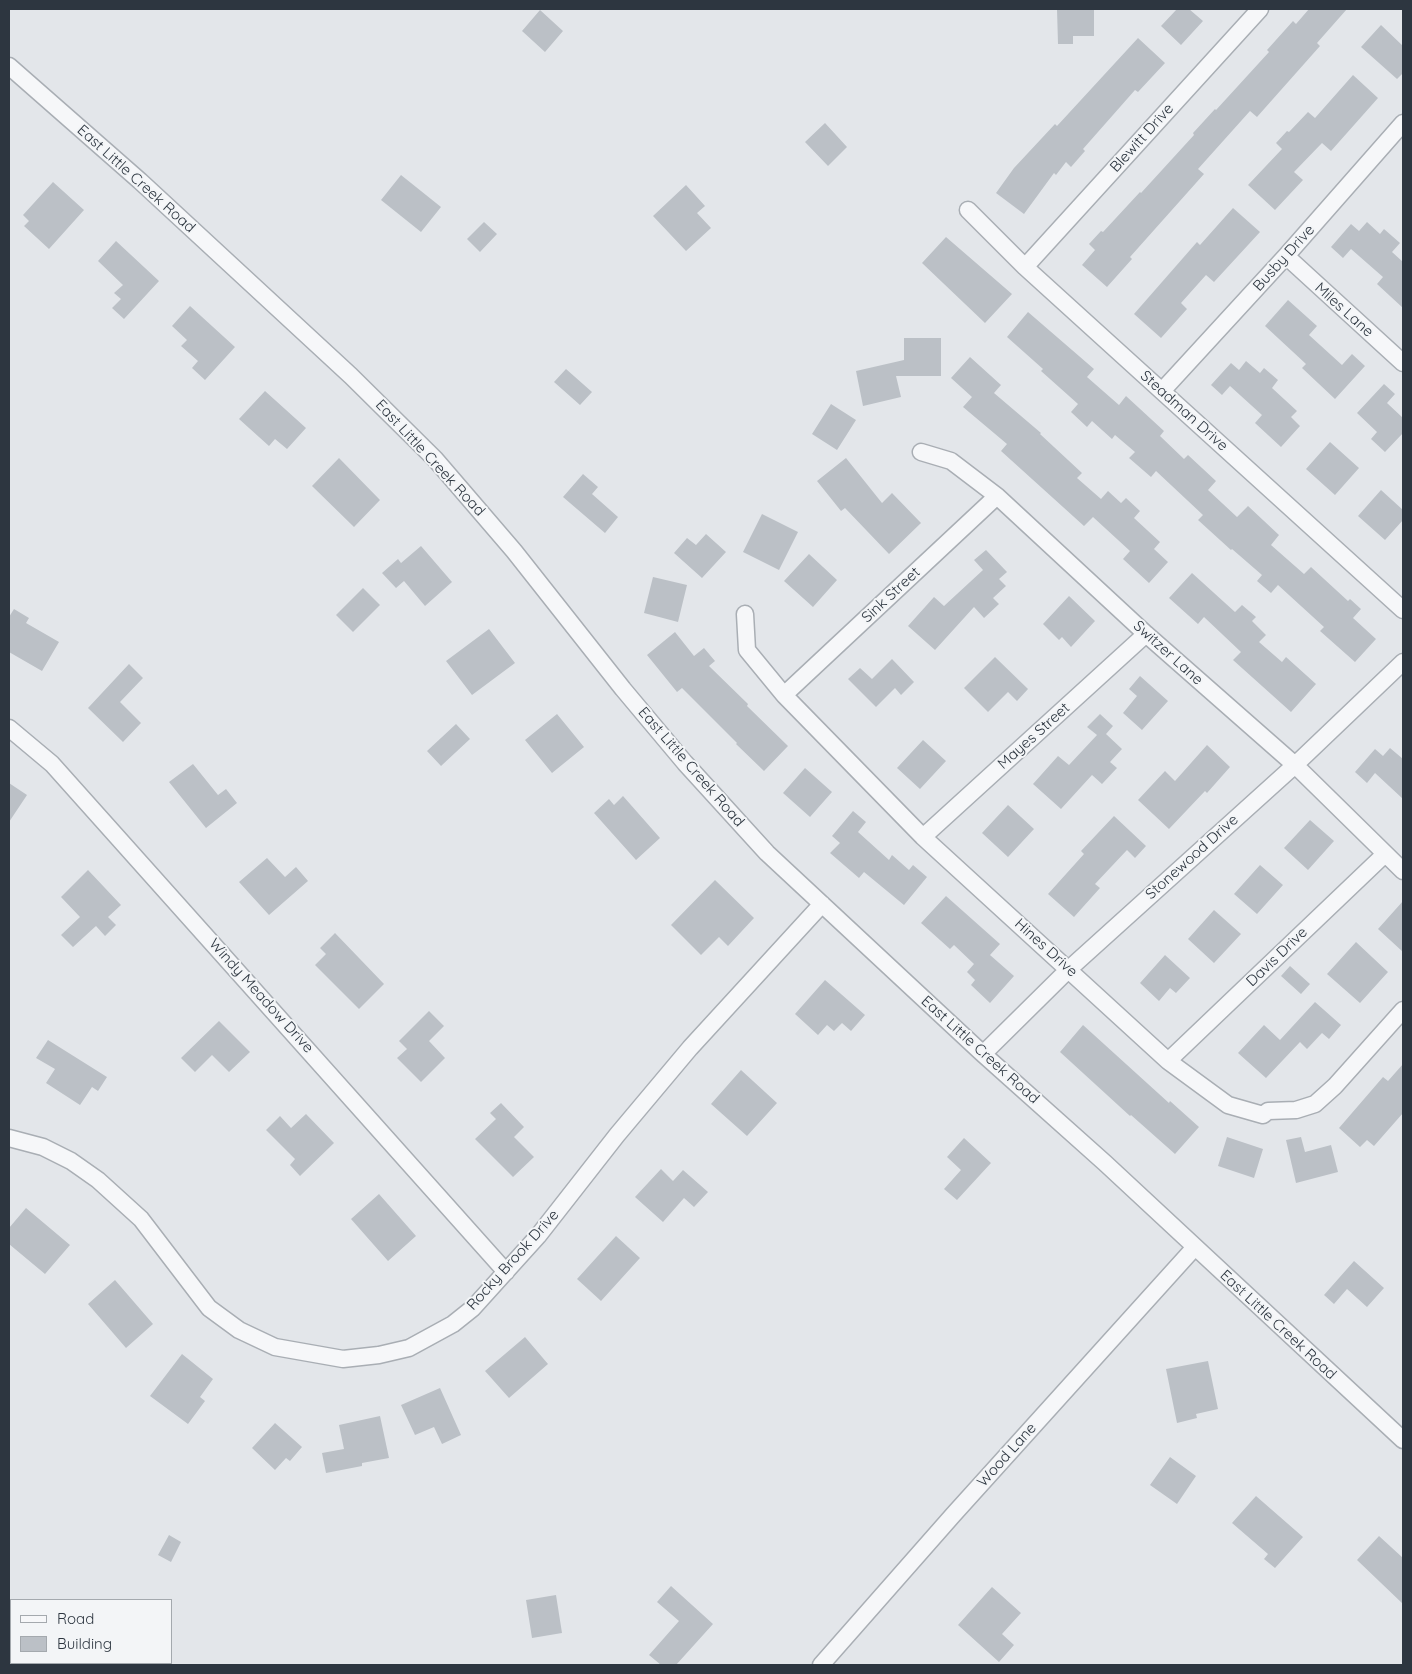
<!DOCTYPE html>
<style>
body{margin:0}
#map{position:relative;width:1412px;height:1674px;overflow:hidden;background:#e3e6ea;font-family:Quicksand,sans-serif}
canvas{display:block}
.frame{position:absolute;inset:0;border:10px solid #2d3640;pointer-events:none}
.legend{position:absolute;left:10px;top:1599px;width:162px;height:65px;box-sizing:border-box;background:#f3f5f7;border:1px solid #a4a9ae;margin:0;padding:6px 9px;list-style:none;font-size:15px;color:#2d3640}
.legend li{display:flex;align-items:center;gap:10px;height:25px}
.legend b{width:25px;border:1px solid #a4a9ae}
</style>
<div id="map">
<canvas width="1412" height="1674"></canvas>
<div class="frame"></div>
<ul class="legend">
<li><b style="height:6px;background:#f6f7f9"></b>Road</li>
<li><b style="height:14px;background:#bbc0c6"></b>Building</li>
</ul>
</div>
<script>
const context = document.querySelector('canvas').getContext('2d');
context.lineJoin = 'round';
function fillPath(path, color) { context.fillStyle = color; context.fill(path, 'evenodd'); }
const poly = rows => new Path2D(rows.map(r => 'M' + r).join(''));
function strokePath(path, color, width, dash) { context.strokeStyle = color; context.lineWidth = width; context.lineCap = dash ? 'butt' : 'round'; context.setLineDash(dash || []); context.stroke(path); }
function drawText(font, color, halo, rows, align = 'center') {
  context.font = font + ' Quicksand,sans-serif'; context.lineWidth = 4; context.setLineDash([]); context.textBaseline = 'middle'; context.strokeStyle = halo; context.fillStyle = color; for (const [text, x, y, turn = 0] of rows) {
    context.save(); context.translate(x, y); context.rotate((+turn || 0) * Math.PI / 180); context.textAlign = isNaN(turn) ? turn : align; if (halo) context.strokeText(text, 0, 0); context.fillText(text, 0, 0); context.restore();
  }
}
fillPath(poly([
 [1057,9,1094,9,1094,36,1073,36,1073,44,1058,44],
 [1177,9,1189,9,1203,21,1181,45,1161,26],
 [1309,9,1347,9,1317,43,1320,46,1257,117,1250,111,1198,169,1204,174,1130,257,1132,259,1107,287,1082,265,1095,250,1089,244,1101,231,1103,232,1140,192,1141,193,1194,135,1193,133,1215,109,1216,110,1269,52,1267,50,1293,21,1296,24],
 [540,10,563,31,545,52,522,31],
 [1381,25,1403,46,1403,73,1397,79,1361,47],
 [1138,38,1165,63,1138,92,1135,90,1083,149,1085,151,1071,167,1066,162,1056,175,1054,173,1024,214,996,193,1014,168,1055,124,1057,126],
 [1353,75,1378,98,1331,151,1322,143,1294,172,1303,180,1275,210,1248,185,1282,149,1276,143,1287,131,1289,132,1308,112,1315,118],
 [825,123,847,147,828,166,805,142],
 [401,175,441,207,421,232,381,200],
 [53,182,84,210,49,249,24,226,29,221,23,215],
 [686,185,705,206,697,213,711,228,686,251,653,216],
 [1233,208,1260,232,1214,282,1206,275,1181,303,1187,309,1161,338,1134,314,1197,242,1200,245],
 [484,222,497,234,480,252,467,239],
 [1367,222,1380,234,1384,229,1400,243,1392,252,1403,262,1403,308,1377,284,1383,277,1351,249,1343,258,1331,247,1351,224,1359,231],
 [946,237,1012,294,985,323,922,263],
 [116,241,159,281,124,319,112,308,121,299,114,293,123,285,98,261],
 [1288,300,1317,326,1309,335,1342,365,1352,354,1365,366,1335,399,1302,368,1306,364,1265,326],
 [190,306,235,347,205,380,192,368,198,361,181,346,187,340,172,326],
 [1028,312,1094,369,1087,377,1119,405,1126,396,1164,431,1160,436,1184,459,1188,455,1216,481,1208,490,1237,517,1248,506,1279,535,1271,545,1304,574,1311,567,1348,601,1350,599,1361,609,1353,618,1376,639,1355,662,1320,631,1324,627,1278,585,1271,593,1257,581,1262,575,1232,549,1231,550,1198,520,1203,515,1156,471,1151,477,1129,458,1135,452,1115,435,1112,439,1092,421,1087,427,1071,412,1078,404,1041,371,1043,369,1007,337],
 [904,338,941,338,941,376,896,376,901,397,863,406,856,371,904,360],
 [970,357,1001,385,994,393,1041,433,1040,434,1082,473,1077,478,1101,499,1108,491,1121,503,1126,498,1140,511,1134,518,1160,542,1154,549,1168,562,1149,583,1123,559,1130,551,1093,517,1084,526,1001,451,1007,444,963,407,972,397,951,378],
 [1246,361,1260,373,1264,368,1278,380,1272,388,1297,411,1291,417,1300,426,1281,447,1255,423,1262,415,1230,386,1222,395,1211,385,1231,363,1239,370],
 [566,369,592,392,580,405,554,382],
 [1384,384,1395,394,1387,403,1403,418,1403,433,1385,452,1371,439,1377,432,1357,413],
 [265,391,306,428,287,449,275,439,269,446,239,419],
 [831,404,856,420,837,450,812,434],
 [1330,442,1359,468,1335,495,1306,469],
 [339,458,380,500,354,527,312,486],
 [846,458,882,503,892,493,921,523,889,554,845,508,841,511,817,481],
 [583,474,598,487,592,494,618,517,605,533,563,497],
 [1381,490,1403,510,1403,520,1385,540,1358,516],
 [762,514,798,532,779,570,743,552],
 [706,534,726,552,702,578,674,553,687,538,696,545],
 [421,546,452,582,425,606,404,581,396,588,382,573,398,559,401,563],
 [986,550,1007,572,999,579,1006,586,993,598,999,604,984,618,974,607,935,650,908,626,934,597,944,606,983,570,974,560],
 [809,554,837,580,813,607,784,581],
 [1192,573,1235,612,1242,605,1256,617,1252,621,1266,635,1259,642,1282,662,1286,657,1316,684,1291,712,1233,660,1241,652,1204,617,1198,624,1169,598],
 [653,577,687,585,678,622,644,613],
 [363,588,380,605,353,632,336,615],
 [1069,596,1095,621,1071,647,1062,637,1059,640,1043,624],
 [14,609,29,618,26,623,59,642,42,671,9,652,9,617],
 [489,629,515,663,472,695,446,661],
 [675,632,694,656,704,648,715,661,709,666,748,704,747,706,788,746,764,771,736,744,737,743,682,688,677,692,647,655],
 [995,657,1028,689,1017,701,1008,692,988,712,964,688],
 [892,659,914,682,901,695,895,688,876,707,848,679,860,668,872,679],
 [129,664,143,678,120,702,141,723,123,742,88,708],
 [1140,676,1168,701,1142,730,1123,713,1137,696,1129,689],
 [557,714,584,747,552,773,525,740],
 [1100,714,1113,726,1106,734,1122,749,1110,762,1117,768,1102,784,1092,775,1061,809,1033,784,1058,756,1069,765,1097,735,1087,727],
 [456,724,470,739,441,766,427,751],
 [923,740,946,761,920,789,897,768],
 [1207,745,1230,767,1207,793,1205,791,1169,829,1138,800,1165,771,1175,781],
 [1390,748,1403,759,1403,799,1375,773,1367,783,1355,772,1375,749,1383,756],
 [193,764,218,795,226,789,237,803,206,828,169,782],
 [805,768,832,792,810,817,783,793],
 [9,783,27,795,9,822],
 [623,796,660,838,636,860,594,813,609,799,614,805],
 [1008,805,1034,829,1008,857,982,833],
 [853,811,866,822,858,832,889,860,892,855,909,870,913,865,927,877,904,905,864,872,859,878,830,853,840,843,832,836],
 [1114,816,1146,846,1135,858,1127,850,1095,884,1100,888,1074,917,1048,894,1084,854,1081,851],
 [1310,820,1334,841,1308,870,1284,848],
 [267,858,285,877,296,867,308,881,269,915,239,882],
 [1260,865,1283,885,1257,914,1234,894],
 [88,870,121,905,108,917,116,925,105,936,96,926,73,947,61,935,80,917,61,897],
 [715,880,754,918,728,946,719,937,701,955,671,925],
 [946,896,1000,944,990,955,1014,976,990,1003,971,985,975,980,967,972,974,964,954,945,950,949,921,923],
 [1403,901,1403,952,1378,929],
 [1214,910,1241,934,1214,963,1188,939],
 [335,933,384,984,359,1009,315,965,326,954,320,948],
 [1356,942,1388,972,1360,1003,1327,974],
 [1165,955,1190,978,1176,993,1170,988,1159,1001,1140,983],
 [1290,966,1310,984,1301,994,1281,976],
 [825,980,865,1015,851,1031,842,1023,834,1031,827,1025,818,1035,795,1014],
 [1315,1002,1341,1025,1329,1039,1322,1033,1307,1049,1300,1042,1266,1078,1238,1053,1264,1025,1280,1040],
 [429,1011,444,1026,429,1041,445,1058,421,1082,397,1058,407,1049,399,1041],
 [219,1021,250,1052,229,1072,212,1055,195,1072,181,1058],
 [1083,1025,1169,1103,1170,1101,1199,1127,1175,1154,1131,1115,1130,1116,1060,1052],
 [48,1040,107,1077,98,1091,92,1087,80,1105,46,1083,55,1069,36,1058],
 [1403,1064,1403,1113,1374,1146,1367,1140,1360,1147,1339,1128,1383,1077,1388,1081],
 [741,1070,777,1103,747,1136,711,1104],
 [501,1103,524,1127,514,1137,534,1157,513,1177,475,1139,496,1119,490,1113],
 [306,1114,334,1143,300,1176,290,1165,295,1159,266,1130,280,1116,291,1128],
 [1227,1137,1263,1149,1254,1178,1218,1166],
 [1301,1137,1305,1152,1331,1145,1338,1172,1296,1183,1286,1140],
 [964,1138,991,1163,957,1200,944,1189,961,1170,947,1157],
 [661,1169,673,1181,683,1170,708,1192,694,1207,684,1198,663,1222,635,1197],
 [379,1194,416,1236,388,1261,351,1219],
 [26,1208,70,1245,45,1274,9,1244,9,1228],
 [616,1236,640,1258,601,1301,577,1279],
 [1354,1261,1384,1288,1367,1307,1347,1289,1334,1304,1324,1295],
 [115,1280,153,1324,126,1348,88,1304],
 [525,1337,548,1364,509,1398,485,1371],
 [182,1354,213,1379,200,1397,205,1401,188,1424,150,1396],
 [1208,1361,1218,1409,1196,1414,1197,1418,1177,1423,1166,1369],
 [440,1388,461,1435,442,1444,434,1427,415,1435,401,1405],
 [380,1416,389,1458,362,1463,362,1466,326,1473,322,1453,344,1449,339,1425],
 [275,1423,302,1447,290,1461,286,1458,275,1470,252,1448],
 [1170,1457,1196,1476,1177,1504,1150,1485],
 [1256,1496,1303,1537,1275,1568,1264,1559,1268,1554,1232,1523],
 [169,1535,181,1542,171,1562,158,1555],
 [1379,1536,1403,1558,1403,1604,1357,1560],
 [671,1586,713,1624,676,1665,661,1665,649,1655,679,1621,657,1602],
 [992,1587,1021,1613,1002,1634,1014,1645,999,1662,958,1625],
 [556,1595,562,1633,532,1638,526,1600]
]), '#bbc0c6');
const minor = poly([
 [9,66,140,181,351,376,435,459,514,551,623,689,685,763,767,853,983,1054,1105,1163,1403,1440],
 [968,210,1025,267,1403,610],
 [1286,256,1403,363],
 [1025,267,1260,9],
 [1162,391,1286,256,1403,123],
 [921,452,951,461,997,496,1146,634,1295,765,1403,871],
 [745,614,747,650,784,695,923,837,1168,1061,1228,1105,1263,1115,1268,1111,1296,1110,1315,1104,1335,1086,1403,1010],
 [784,695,997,496],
 [9,728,52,764,506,1272],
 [923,837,1146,634],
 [983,1054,1069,969,1295,765,1403,662],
 [1168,1061,1385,854],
 [9,1138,43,1147,71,1161,98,1180,141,1219,209,1308,239,1330,275,1347,343,1359,379,1355,409,1348,453,1324,473,1308,538,1236,617,1135,690,1048,822,904],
 [821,1665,953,1515,1195,1247]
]);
strokePath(minor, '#a9aeb4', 19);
strokePath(minor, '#f6f7f9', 16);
drawText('15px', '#2d3640', '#f3f5f7', [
 ["Blewitt Drive",1142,138,-48],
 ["East Little Creek Road",136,179,42],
 ["Busby Drive",1284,258,-48],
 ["Miles Lane",1344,310,42],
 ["Steadman Drive",1184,411,42],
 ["East Little Creek Road",430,458,47],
 ["Sink Street",891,595,-43],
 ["Switzer Lane",1168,653,42],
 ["Mayes Street",1034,736,-42],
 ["East Little Creek Road",691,767,49],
 ["Stonewood Drive",1192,857,-42],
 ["Hines Drive",1046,948,42],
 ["Davis Drive",1277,957,-44],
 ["Windy Meadow Drive",261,996,48],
 ["East Little Creek Road",980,1050,42],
 ["Rocky Brook Drive",513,1260,-48],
 ["East Little Creek Road",1278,1325,43],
 ["Wood Lane",1007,1455,-48]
]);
</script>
